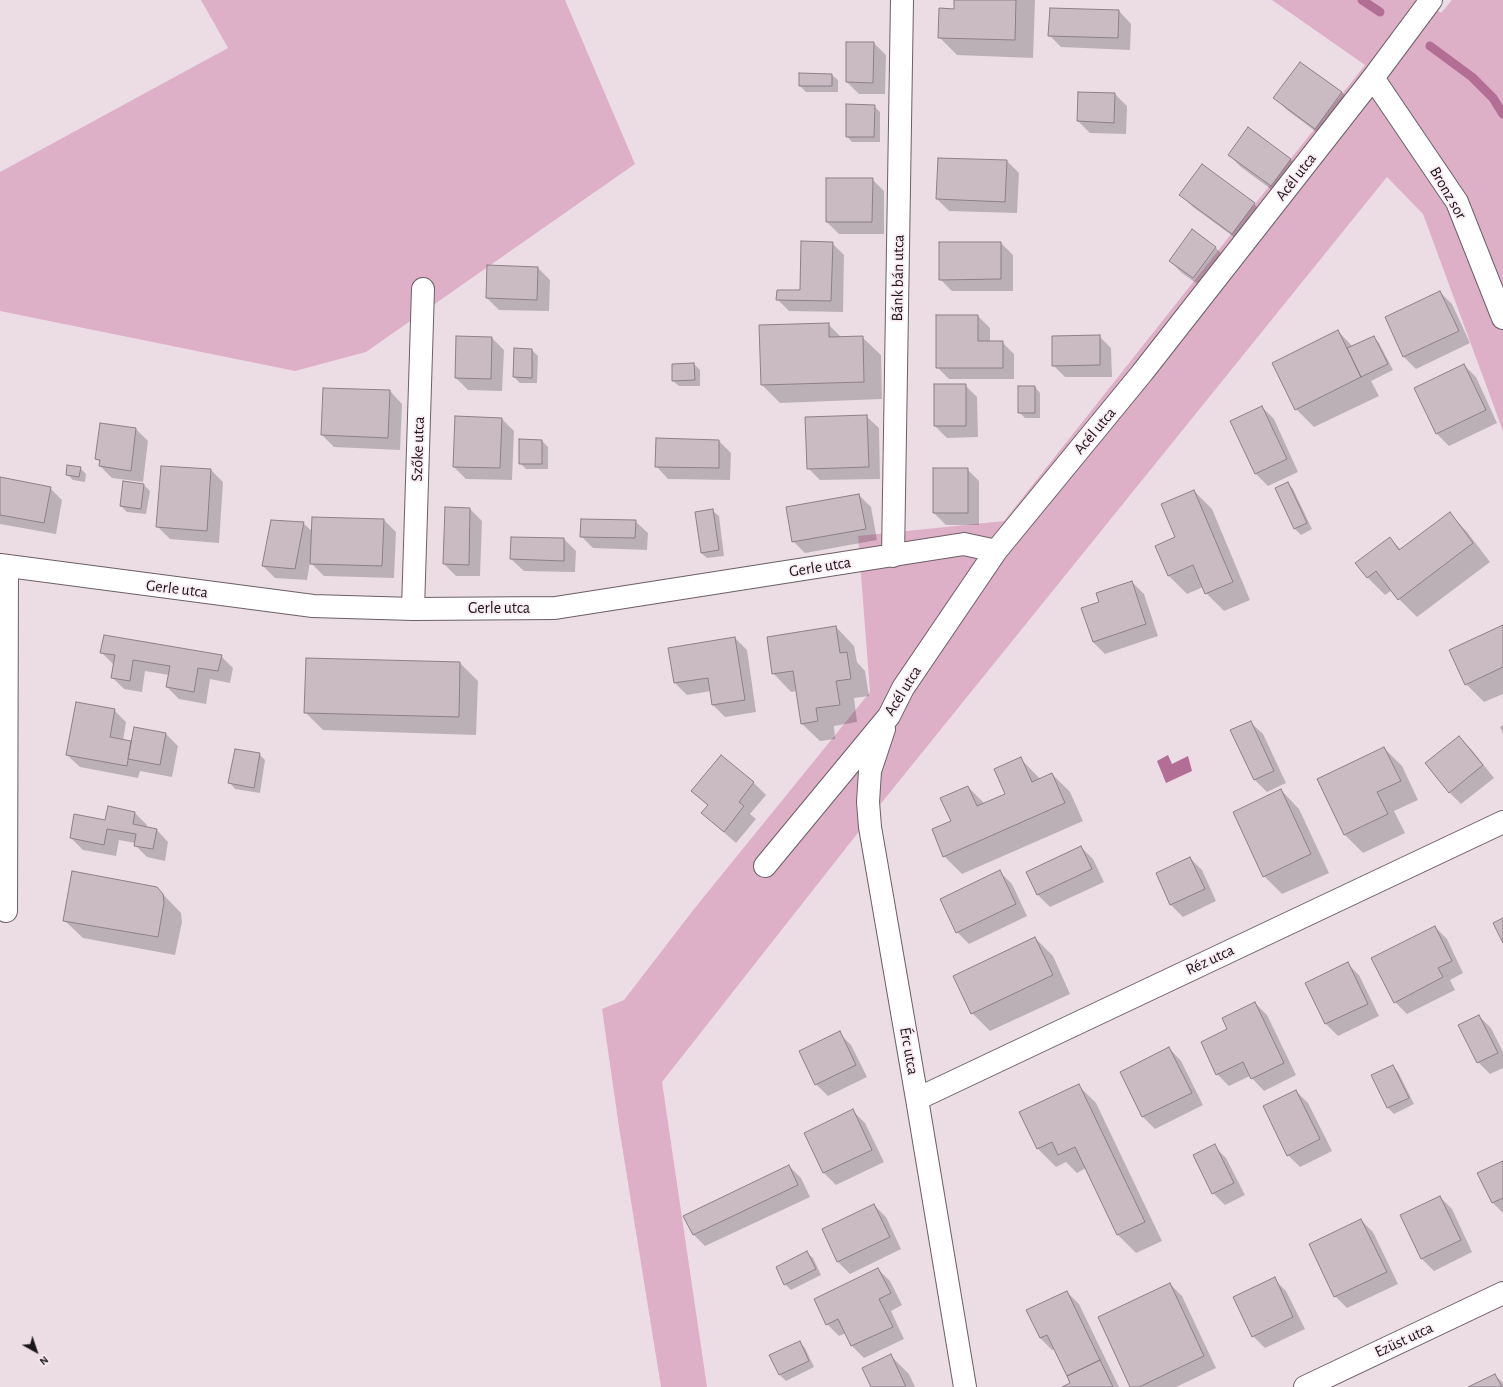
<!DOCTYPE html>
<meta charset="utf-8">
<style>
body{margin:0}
#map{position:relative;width:1503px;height:1387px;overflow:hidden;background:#ecdde5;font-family:"Alegreya Sans",sans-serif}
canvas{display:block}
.north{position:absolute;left:16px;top:1331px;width:40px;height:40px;-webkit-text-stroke:3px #faeaf2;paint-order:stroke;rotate:140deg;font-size:11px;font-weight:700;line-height:16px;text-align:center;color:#1b1619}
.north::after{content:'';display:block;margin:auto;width:14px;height:18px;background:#1b1619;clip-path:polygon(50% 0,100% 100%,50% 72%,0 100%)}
</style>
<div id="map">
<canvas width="1503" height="1387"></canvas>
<div class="north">N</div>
</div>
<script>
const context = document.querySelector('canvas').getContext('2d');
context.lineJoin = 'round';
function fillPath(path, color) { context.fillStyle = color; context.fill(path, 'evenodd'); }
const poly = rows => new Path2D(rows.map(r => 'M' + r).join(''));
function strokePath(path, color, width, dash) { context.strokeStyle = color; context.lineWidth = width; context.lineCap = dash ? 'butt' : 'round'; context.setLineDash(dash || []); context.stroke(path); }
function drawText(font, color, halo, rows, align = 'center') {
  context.font = font + ' "Alegreya Sans",sans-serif'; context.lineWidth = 3.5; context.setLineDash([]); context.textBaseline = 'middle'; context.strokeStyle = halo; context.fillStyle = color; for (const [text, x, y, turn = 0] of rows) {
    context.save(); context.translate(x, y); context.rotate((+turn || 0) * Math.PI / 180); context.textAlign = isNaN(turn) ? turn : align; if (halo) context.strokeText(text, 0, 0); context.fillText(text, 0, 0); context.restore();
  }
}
fillPath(poly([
 [201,0,565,0,635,164,366,352,295,371,0,311,0,172,228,48],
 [1272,0,1424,0,1441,13,1452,0,1503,0,1503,431,1423,214,1387,177,883,801,662,1082,707,1387,661,1387,619,1127,602,1009,624,1000,694,909,870,692,858,536,1004,521,1365,65]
]), '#deb0c8');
fillPath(poly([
 [1168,755,1172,764,1188,756,1192,771,1166,783,1157,761]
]), '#b36e96');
fillPath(poly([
 [955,0,1035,0,1033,58,957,55,939,37,955,10],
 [1051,9,1119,11,1131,24,1130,50,1061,47,1049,35],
 [874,43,886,55,885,94,859,94,847,82],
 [832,75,838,80,838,92,806,92,800,86],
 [1342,92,1354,104,1327,140,1287,110,1275,98],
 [1079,93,1115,94,1127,106,1126,134,1090,133,1078,121],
 [874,106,880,112,880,142,852,142,847,136],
 [1229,155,1290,159,1302,172,1283,198,1241,167],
 [1007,161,1019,173,1017,213,949,211,937,199],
 [872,179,884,191,884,234,839,234,827,222],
 [1181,195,1254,204,1266,216,1245,245,1193,207],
 [1192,230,1216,248,1228,260,1206,290,1182,273,1170,261],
 [832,243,844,255,843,312,789,311,777,299,801,291],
 [1001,243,1013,255,1013,291,952,291,940,279],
 [488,266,538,268,550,280,549,311,499,310,487,298],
 [1440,292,1452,304,1470,343,1416,369,1404,357,1386,318],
 [978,316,990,328,990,342,1002,342,1014,354,1014,379,949,379,937,367],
 [828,324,842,338,862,337,881,355,882,399,780,403,762,385],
 [1338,331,1353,347,1373,337,1379,343,1393,370,1371,381,1379,396,1314,427,1296,409],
 [1099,336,1111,348,1112,377,1065,377,1053,365],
 [492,338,504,350,502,391,468,390,456,378],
 [532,350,538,356,537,383,520,383,514,377],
 [694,364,700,370,700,386,679,386,673,381],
 [1464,365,1476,377,1497,423,1449,446,1437,434],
 [965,385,977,397,978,437,947,438,935,426],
 [1035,387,1040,393,1040,418,1025,418,1019,412],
 [324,389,390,391,402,404,400,450,334,447,322,435],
 [1262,407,1274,419,1298,472,1268,486,1256,474,1231,422],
 [866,416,879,428,880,479,820,480,808,468],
 [502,419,514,431,512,480,466,479,454,467],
 [136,429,148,441,143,482,112,478,100,466,100,462,96,459],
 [520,440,542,441,548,447,548,469,526,469,520,463],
 [719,441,731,453,730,480,668,479,656,466],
 [162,467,211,470,223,482,219,543,170,539,158,527],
 [80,468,86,474,85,482,73,480,67,474],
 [967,469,979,481,979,525,946,525,934,513],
 [0,478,50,488,62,500,56,534,0,524],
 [1288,483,1293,489,1312,529,1301,535,1295,529,1276,489],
 [144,485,150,491,146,514,127,512,121,506],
 [1194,491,1212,509,1250,600,1224,611,1206,593,1203,587,1187,594,1169,576,1157,546,1177,538],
 [859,495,871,507,877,540,805,553,793,541],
 [470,509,482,521,480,576,456,576,444,564],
 [713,511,719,516,724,556,707,558,701,553],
 [1449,513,1467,532,1490,562,1417,617,1399,599,1392,590,1385,595,1367,577,1390,538,1401,550],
 [384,520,396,532,394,578,324,576,310,562,307,580,275,578,263,566,303,523,313,532],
 [635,521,648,533,647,550,593,548,581,536],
 [564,539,576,551,575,572,524,571,511,559],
 [1132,582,1144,594,1158,636,1105,654,1093,642,1100,603],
 [1503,626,1503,694,1484,702,1466,684],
 [836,627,854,646,857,662,865,671,869,696,854,698,857,722,834,726,835,739,820,741,801,723,797,691,791,692,773,673],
 [735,638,747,650,756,712,725,717,713,705,711,691,687,695,675,683],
 [101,652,221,656,233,668,230,683,210,679,206,704,179,699,167,687,169,675,145,671,142,692,124,689,112,677,113,664],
 [460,663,478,681,476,735,323,730,305,712],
 [114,710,126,722,123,741,132,742,166,734,178,746,172,777,140,771,138,778,80,767,67,755],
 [1250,722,1263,734,1286,783,1267,792,1255,780,1231,731],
 [1503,725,1503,734,1500,727],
 [1459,737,1471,749,1494,778,1461,804,1449,792],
 [1384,748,1402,766,1418,800,1394,811,1405,833,1363,853,1345,835,1319,780],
 [259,754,265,760,260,793,235,789,230,783],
 [721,756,754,783,766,795,750,814,756,819,736,843,702,813,708,806,692,791],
 [1021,759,1040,779,1052,774,1070,792,1083,821,962,874,944,856,952,822,968,787,985,804,1006,795],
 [1281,790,1299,809,1329,873,1282,894,1264,876],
 [109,808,135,813,147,825,146,827,156,829,168,842,165,861,147,857,135,845,135,843,119,840,116,856,83,850,71,838,106,821],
 [1081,847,1093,859,1104,882,1050,907,1038,895,1027,872],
 [1190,858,1202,870,1216,901,1183,917,1171,905,1157,874],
 [1000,872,1012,884,1027,916,969,944,957,932],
 [157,888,181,913,182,922,175,955,83,938,64,920],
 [1435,927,1447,939,1463,973,1450,980,1455,990,1407,1014,1395,1002],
 [1035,938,1053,956,1070,994,990,1031,972,1013],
 [1347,963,1359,975,1379,1016,1338,1036,1326,1024,1307,984],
 [1255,1003,1267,1015,1296,1075,1264,1091,1250,1076,1229,1086,1217,1074,1228,1030],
 [1479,1016,1491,1028,1503,1052,1503,1068,1490,1074,1478,1062],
 [839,1033,851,1045,867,1077,828,1096,816,1084],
 [1169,1048,1181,1061,1203,1105,1155,1129,1143,1117,1121,1072],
 [1393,1066,1398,1072,1414,1104,1394,1114,1388,1108,1373,1076],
 [1078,1085,1096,1103,1162,1241,1136,1253,1118,1235,1086,1168,1077,1173,1066,1162,1056,1167,1038,1149,1020,1113],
 [1296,1091,1308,1103,1332,1151,1300,1167,1288,1155],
 [853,1111,865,1123,884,1162,836,1185,824,1173,805,1133],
 [1214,1146,1226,1158,1245,1195,1225,1205,1213,1193],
 [1503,1162,1503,1213,1492,1202],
 [789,1166,801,1178,810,1197,705,1246,693,1234],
 [1440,1197,1452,1209,1472,1252,1434,1271,1422,1259],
 [874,1205,886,1217,901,1249,850,1274,838,1262,823,1229],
 [1361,1220,1373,1232,1398,1284,1347,1308,1335,1296],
 [807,1253,813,1258,821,1275,791,1290,785,1284],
 [878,1269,890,1281,902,1305,891,1311,904,1339,864,1358,852,1346,846,1333,839,1336,827,1324],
 [1274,1279,1286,1291,1305,1329,1265,1348,1253,1336],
 [1170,1284,1182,1296,1216,1368,1176,1387,1132,1387],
 [1067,1292,1079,1304,1119,1387,1065,1387,1072,1384,1055,1349,1052,1350,1040,1338,1027,1310],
 [800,1342,805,1348,814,1367,786,1381,780,1375,771,1356],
 [891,1356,909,1374,915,1387,872,1387],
 [1495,1375,1503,1383,1503,1387,1471,1387]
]), '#0003');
strokePath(poly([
 [1362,0,1380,12],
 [1430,46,1472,77,1493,98,1503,114]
]), '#b36e96', 9);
const building = poly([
 [954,0,1016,0,1015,40,938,38,939,8,954,9,954,0],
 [1050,8,1119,10,1118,38,1048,36,1050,8],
 [846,42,874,42,873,83,846,82,846,42],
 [1300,62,1342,92,1315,129,1273,98,1300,62],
 [799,73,832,74,832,86,799,86,799,73],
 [1078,92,1115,93,1114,123,1077,121,1078,92],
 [846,104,875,105,874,137,846,137,846,104],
 [1248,127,1291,159,1271,186,1228,155,1248,127],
 [938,158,1007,160,1005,202,936,199,938,158],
 [1202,164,1255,203,1232,234,1179,195,1202,164],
 [826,178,873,178,872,222,826,222,826,178],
 [1192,229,1216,247,1193,278,1169,261,1192,229],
 [801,241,833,242,831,301,776,300,777,290,800,290,801,241],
 [939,242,1001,242,1001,279,939,280,939,242],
 [487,265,538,267,537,300,486,298,487,265],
 [1440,291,1459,331,1403,357,1385,317,1440,291],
 [936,315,978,315,978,341,1003,341,1003,368,936,368,936,315],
 [829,323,829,337,863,336,864,382,761,385,759,325,829,323],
 [1338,330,1361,377,1295,410,1272,363,1338,330],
 [1100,335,1100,365,1052,366,1052,336,1100,335],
 [456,336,492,337,491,379,455,378,456,336],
 [1374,336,1388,364,1361,377,1347,348,1374,336],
 [514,348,532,349,532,378,513,377,514,348],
 [694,363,695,380,672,381,672,364,694,363],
 [1464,364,1486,410,1436,434,1414,388,1464,364],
 [934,384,966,384,966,426,934,426,934,384],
 [1018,386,1035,386,1035,413,1018,413,1018,386],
 [323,388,390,390,388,438,321,435,323,388],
 [1262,406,1287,459,1255,474,1230,421,1262,406],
 [867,415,869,467,807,469,805,417,867,415],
 [455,416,502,418,500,468,453,467,455,416],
 [100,423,136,428,131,471,99,466,100,460,95,459,100,423],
 [656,438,719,440,719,468,655,467,656,438],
 [519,439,542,440,542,464,519,464,519,439],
 [67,465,81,467,79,477,66,475,67,465],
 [161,466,211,469,207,531,156,527,161,466],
 [933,468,968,468,968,513,933,513,933,468],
 [0,477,51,487,44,523,0,515,0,477],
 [123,481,144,484,141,509,120,506,123,481],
 [1288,482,1307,523,1294,529,1275,488,1288,482],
 [1194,490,1233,582,1205,594,1193,565,1168,576,1155,546,1175,537,1161,504,1194,490],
 [859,494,866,529,792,542,786,507,859,494],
 [445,507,470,508,469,565,443,564,445,507],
 [713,509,719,550,701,553,695,512,713,509],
 [1450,512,1473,543,1398,600,1376,571,1367,578,1355,563,1390,537,1399,550,1450,512],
 [312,517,384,519,382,566,310,564,312,517],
 [581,519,636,520,635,538,580,537,581,519],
 [271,520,304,522,295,569,262,566,271,520],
 [511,537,564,538,564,561,510,559,511,537],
 [1132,581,1146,624,1093,642,1081,608,1099,602,1096,593,1132,581],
 [1503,625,1503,667,1465,685,1449,650,1503,625],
 [836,626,840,653,847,652,851,679,836,681,840,705,816,708,818,721,801,724,793,671,772,674,767,637,836,626],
 [104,635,222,655,218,671,198,668,194,692,166,687,170,666,133,660,130,681,111,678,115,655,100,653,104,635],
 [735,637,745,700,712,705,708,678,674,683,668,648,735,637],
 [306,658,460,662,459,717,304,713,306,658],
 [76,702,115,709,110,737,131,741,127,766,66,755,76,702],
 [1251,721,1274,771,1254,780,1230,730,1251,721],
 [134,727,166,733,160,765,128,759,134,727],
 [1459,736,1483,765,1449,793,1425,763,1459,736],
 [1384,747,1401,781,1377,792,1388,814,1344,835,1317,779,1384,747],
 [235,749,260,753,254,788,228,783,235,749],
 [721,755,754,782,739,802,744,806,724,832,701,813,708,805,691,791,721,755],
 [1021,757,1032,782,1052,773,1065,803,943,857,932,829,951,821,940,798,968,786,977,806,1005,794,994,769,1021,757],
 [1281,789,1311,854,1263,877,1233,812,1281,789],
 [108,806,135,812,133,824,157,829,153,849,134,846,136,834,107,829,104,845,70,838,74,814,105,820,108,806],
 [1081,846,1092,869,1037,895,1026,872,1081,846],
 [1190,857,1205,889,1170,905,1156,873,1190,857],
 [1000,870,1016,904,956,933,940,899,1000,870],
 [72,871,157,887,163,894,164,903,158,937,63,921,72,871],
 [1503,918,1503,943,1493,923,1503,918],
 [1435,926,1452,961,1438,968,1443,977,1394,1003,1371,958,1435,926],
 [1035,937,1053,975,971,1014,953,976,1035,937],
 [1348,962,1368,1004,1325,1024,1305,983,1348,962],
 [1255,1002,1284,1063,1251,1079,1243,1062,1216,1075,1201,1042,1227,1029,1222,1018,1255,1002],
 [1479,1015,1498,1053,1477,1063,1458,1025,1479,1015],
 [840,1031,856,1065,815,1085,799,1051,840,1031],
 [1169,1047,1192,1093,1142,1117,1120,1072,1169,1047],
 [1393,1065,1409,1098,1387,1108,1371,1075,1393,1065],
 [1079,1084,1145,1222,1117,1235,1075,1147,1058,1155,1052,1142,1037,1149,1019,1112,1079,1084],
 [1296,1090,1320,1139,1287,1156,1263,1106,1296,1090],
 [853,1109,872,1150,823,1173,804,1133,853,1109],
 [1215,1144,1234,1183,1212,1194,1193,1155,1215,1144],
 [1503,1161,1503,1198,1492,1203,1477,1173,1503,1161],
 [789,1165,798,1185,693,1235,683,1216,789,1165],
 [1440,1196,1461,1240,1421,1259,1400,1215,1440,1196],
 [874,1204,890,1237,837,1262,822,1229,874,1204],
 [1361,1219,1387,1272,1334,1297,1309,1244,1361,1219],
 [807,1251,816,1269,784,1285,776,1267,807,1251],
 [878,1268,891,1293,879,1299,893,1327,851,1346,838,1319,826,1325,814,1299,878,1268],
 [1275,1277,1293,1317,1252,1337,1233,1297,1275,1277],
 [1170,1283,1204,1356,1139,1387,1130,1387,1098,1317,1170,1283],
 [1067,1291,1100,1360,1067,1376,1047,1335,1040,1338,1026,1310,1067,1291],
 [800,1341,809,1361,779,1375,769,1355,800,1341],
 [891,1354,906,1387,871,1387,862,1368,891,1354],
 [1100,1360,1113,1387,1062,1387,1070,1383,1067,1376,1100,1360],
 [1495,1374,1502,1387,1468,1387,1495,1374]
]);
fillPath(building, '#cabbc3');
strokePath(building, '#8d7f86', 1);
const street = poly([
 [1373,78,1457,202,1503,318],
 [893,556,902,0],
 [0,565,313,606,413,609,555,608,964,544,996,551],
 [413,609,423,289],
 [884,729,870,771,868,802,870,827,917,1099,965,1387],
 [765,866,889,716,903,688,996,551,1142,373,1373,78,1431,0],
 [6,911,7,567],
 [917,1099,1503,822],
 [1305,1387,1503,1293]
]);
strokePath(street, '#6c5f66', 24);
strokePath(street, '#fff', 22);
drawText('16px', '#1b1619', '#faeaf2', [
 ["Acél utca",1296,177,-52],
 ["Bronz sor",1448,193,60],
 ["Bánk bán utca",898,278,-89],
 ["Acél utca",1095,431,-50],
 ["Szőke utca",418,449,-88],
 ["Gerle utca",820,567,-9],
 ["Gerle utca",177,589,7],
 ["Gerle utca",499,608],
 ["Acél utca",903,691,-58],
 ["Réz utca",1210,960,-25],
 ["Érc utca",909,1051,80],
 ["Ezüst utca",1404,1340,-25]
]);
</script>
